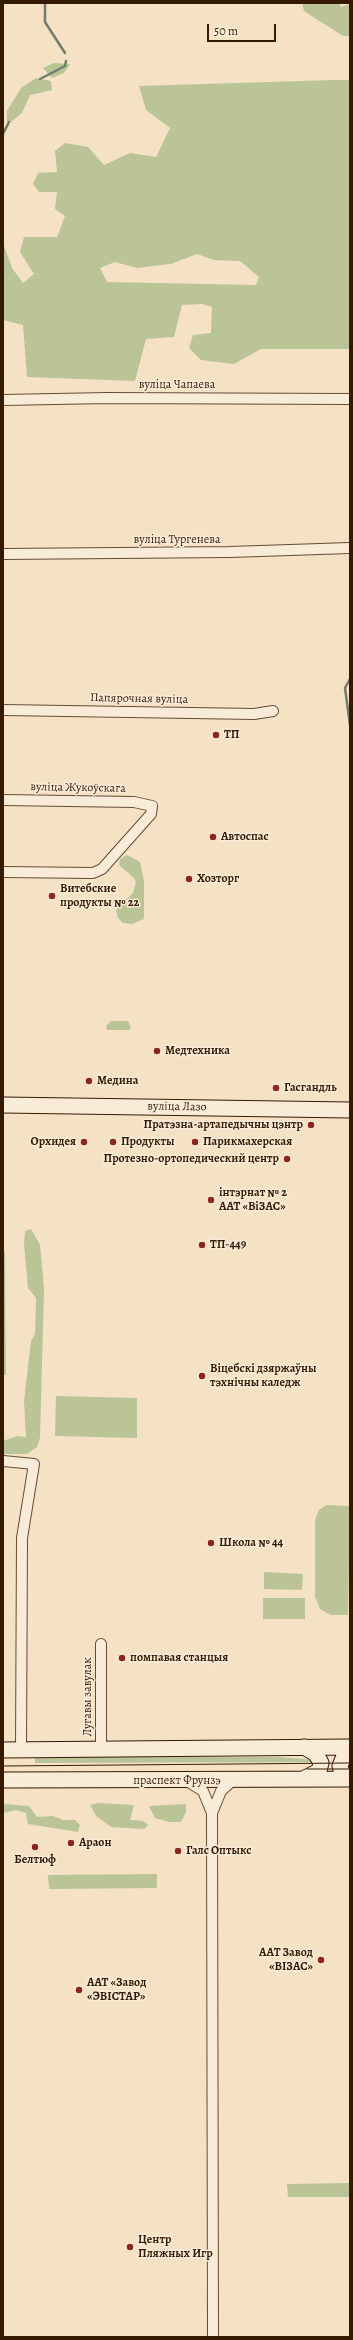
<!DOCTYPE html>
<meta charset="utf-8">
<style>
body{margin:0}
#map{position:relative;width:353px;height:2340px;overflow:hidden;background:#f5e2c5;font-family:Alegreya,serif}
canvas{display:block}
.frame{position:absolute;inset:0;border:4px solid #351a00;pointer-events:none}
.scale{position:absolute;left:207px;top:24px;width:69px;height:18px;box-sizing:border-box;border:2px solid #351a00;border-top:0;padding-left:5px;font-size:12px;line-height:14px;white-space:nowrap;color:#351a00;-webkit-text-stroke:3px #f8ecd9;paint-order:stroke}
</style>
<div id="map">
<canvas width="353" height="2340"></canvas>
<div class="frame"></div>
<div class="scale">50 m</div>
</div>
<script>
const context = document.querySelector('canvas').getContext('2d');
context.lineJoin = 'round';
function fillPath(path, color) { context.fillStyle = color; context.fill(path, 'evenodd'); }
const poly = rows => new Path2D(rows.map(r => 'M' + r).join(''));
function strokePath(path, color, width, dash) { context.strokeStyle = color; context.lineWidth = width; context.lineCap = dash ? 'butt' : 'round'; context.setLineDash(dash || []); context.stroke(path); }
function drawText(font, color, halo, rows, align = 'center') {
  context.font = font + ' Alegreya,serif'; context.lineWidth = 3; context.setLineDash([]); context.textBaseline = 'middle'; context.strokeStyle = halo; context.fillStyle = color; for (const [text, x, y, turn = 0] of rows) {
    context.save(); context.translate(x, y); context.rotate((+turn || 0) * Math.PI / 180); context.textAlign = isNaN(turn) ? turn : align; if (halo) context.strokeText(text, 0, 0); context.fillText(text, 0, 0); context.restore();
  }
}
fillPath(poly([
 [302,3,339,3,341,7,350,4,350,36,343,36,304,11],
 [54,63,55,63,70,64,64,73,52,78,43,68],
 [36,78,51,81,52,90,30,95,22,113,11,122,7,122,7,111,21,88],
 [334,80,350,80,350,349,261,349,234,364,201,360,189,348,193,335,211,333,212,307,202,304,182,305,174,337,146,339,135,381,27,377,23,325,3,320,3,243,12,268,23,283,34,274,20,252,24,237,57,237,65,216,55,209,57,192,39,192,33,184,38,173,57,172,55,151,65,143,88,147,104,165,130,153,156,157,170,128,146,110,139,86],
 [197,254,214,260,240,261,259,277,256,285,107,282,100,268,115,262,137,268,171,264],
 [127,855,140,862,144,881,144,919,132,924,123,923,118,918,116,911,120,905,133,893,136,882,134,878,119,865,120,859],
 [111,1021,128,1021,131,1028,129,1030,107,1030,106,1026],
 [31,1229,40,1245,44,1288,40,1438,37,1447,27,1454,3,1454,3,1441,17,1436,26,1437,24,1401,31,1341,35,1334,36,1298,28,1288,24,1243,25,1231],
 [3,1252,5,1252,6,1375,3,1375],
 [56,1396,137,1398,137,1438,55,1436],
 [326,1505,350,1506,348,1615,331,1615,320,1609,315,1597,315,1520,319,1510],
 [264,1572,303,1574,302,1590,264,1589],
 [263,1598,305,1598,305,1619,263,1619],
 [35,1757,278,1757,317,1760,318,1762,35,1763],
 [98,1803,134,1805,130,1820,143,1821,148,1825,144,1829,111,1827,96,1816,90,1805],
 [3,1804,29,1806,37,1817,53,1816,63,1820,75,1820,80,1825,78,1832,28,1824,26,1813,16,1810,3,1813],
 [186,1804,186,1812,181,1822,169,1822,155,1818,149,1806],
 [157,1874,157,1888,49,1889,48,1875],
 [350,2183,350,2197,288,2197,287,2184]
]), '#bac496');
strokePath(poly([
 [45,3,45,22,65,53],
 [40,79,65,66,66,61],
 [3,134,9,122],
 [350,725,345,688,350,679]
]), '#737c70', 2.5);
const street = poly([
 [3,400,107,398,350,399],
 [3,554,230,552,350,548],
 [3,710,254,714,273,711],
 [3,800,134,802,152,806,151,814,102,869,93,873,3,872],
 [3,1461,34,1464,22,1538,21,1750],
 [101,1749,101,1644],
 [187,1781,203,1791,212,1813],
 [213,2337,212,1813,221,1791,233,1780]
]);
const secondary = poly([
 [3,1105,350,1110],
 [3,1750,350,1747],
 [350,1752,344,1756,340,1766,342,1773,350,1778],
 [303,1779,319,1771,321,1763,316,1754,304,1747],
 [3,1780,350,1779]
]);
strokePath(street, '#654c31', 12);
strokePath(secondary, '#351a00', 17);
strokePath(street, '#f8ecd9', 10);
strokePath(secondary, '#f8ecd9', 15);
strokePath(poly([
 [3,1766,350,1763],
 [307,1769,350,1769]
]), '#351a00', 1);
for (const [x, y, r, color] of [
 [216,735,4,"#8f2418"],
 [213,837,4,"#8f2418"],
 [189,879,4,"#8f2418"],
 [52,896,4,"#8f2418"],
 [157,1051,4,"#8f2418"],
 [89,1081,4,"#8f2418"],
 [276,1088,4,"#8f2418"],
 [311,1125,4,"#8f2418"],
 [84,1142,4,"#8f2418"],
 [113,1142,4,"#8f2418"],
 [195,1142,4,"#8f2418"],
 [287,1159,4,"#8f2418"],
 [211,1200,4,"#8f2418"],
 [202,1245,4,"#8f2418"],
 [202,1376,4,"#8f2418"],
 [211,1543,4,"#8f2418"],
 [122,1658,4,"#8f2418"],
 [71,1843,4,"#8f2418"],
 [35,1847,4,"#8f2418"],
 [178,1851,4,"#8f2418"],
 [321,1960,4,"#8f2418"],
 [79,1990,4,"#8f2418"],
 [130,2247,4,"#8f2418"]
]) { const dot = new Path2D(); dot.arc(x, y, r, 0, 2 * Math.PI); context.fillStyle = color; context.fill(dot); strokePath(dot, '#f8ecd9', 1.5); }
drawText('12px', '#351a00', '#f8ecd9', [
 ["вуліца Чапаева",177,385],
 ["вуліца Тургенева",177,540],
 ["Папярочная вуліца",139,699,1],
 ["вуліца Жукоўскага",78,788,1],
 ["вуліца Лазо",177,1107,1],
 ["Лугавы завулак",88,1697,-90],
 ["праспект Фрунзэ",177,1781]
]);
drawText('bold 12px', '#351a00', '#f8ecd9', [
 ["ТП",224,735],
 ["Автоспас",221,837],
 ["Хозторг",197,879],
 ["Витебские",60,889],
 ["продукты № 22",60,903],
 ["Медтехника",165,1051],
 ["Медина",97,1081],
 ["Гасгандль",284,1088],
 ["Пратэзна-артапедычны цэнтр",303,1125,"right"],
 ["Орхидея",76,1142,"right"],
 ["Продукты",121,1142],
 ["Парикмахерская",203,1142],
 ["Протезно-ортопедический центр",279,1159,"right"],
 ["інтэрнат № 2",219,1193],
 ["ААТ «ВіЗАС»",219,1207],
 ["ТП-449",210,1245],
 ["Віцебскі дзяржаўны",210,1369],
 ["тэхнічны каледж",210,1383],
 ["Школа № 44",219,1543],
 ["помпавая станцыя",130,1658],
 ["Араон",79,1843],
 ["Галс Оптыкс",186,1851],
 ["Белтюф",35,1860,"center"],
 ["ААТ Завод",313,1953,"right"],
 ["«ВІЗАС»",313,1967,"right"],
 ["ААТ «Завод",87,1983],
 ["«ЭВІСТАР»",87,1997],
 ["Центр",138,2240],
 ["Пляжных Игр",138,2254]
], 'left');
</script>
